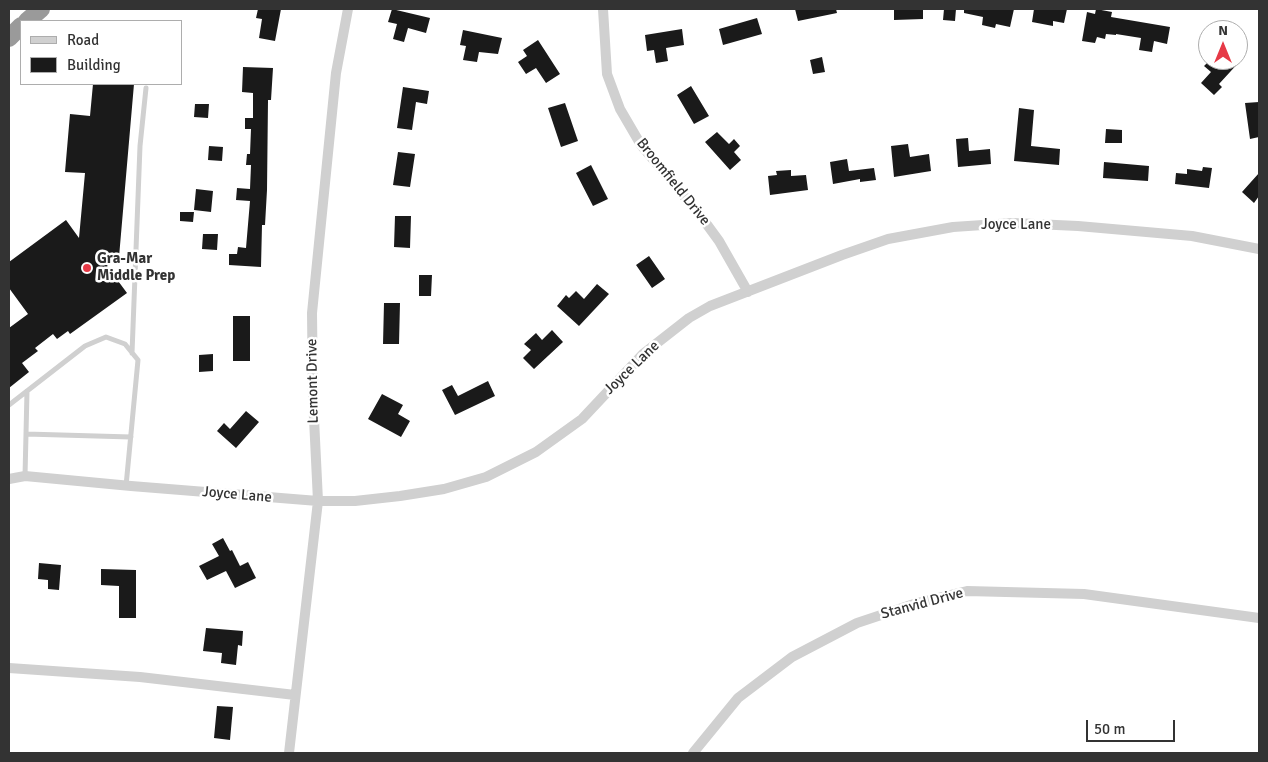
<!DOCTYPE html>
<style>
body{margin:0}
#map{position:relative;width:1268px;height:762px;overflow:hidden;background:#fff;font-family:Signika,sans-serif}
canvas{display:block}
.frame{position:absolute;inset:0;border:10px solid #333;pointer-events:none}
.legend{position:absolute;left:20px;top:20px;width:162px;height:65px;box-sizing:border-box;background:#fff;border:1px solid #adadad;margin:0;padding:6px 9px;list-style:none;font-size:15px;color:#333}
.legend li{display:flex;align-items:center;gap:10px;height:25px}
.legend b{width:25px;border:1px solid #adadad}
.north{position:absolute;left:1198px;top:20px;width:50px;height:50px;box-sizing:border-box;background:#fff;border:1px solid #adadad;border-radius:50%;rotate:0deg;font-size:14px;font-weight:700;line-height:20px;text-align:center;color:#333}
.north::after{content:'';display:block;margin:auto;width:18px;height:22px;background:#e63946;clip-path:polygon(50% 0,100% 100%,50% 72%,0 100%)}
.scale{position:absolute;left:1086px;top:720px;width:89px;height:22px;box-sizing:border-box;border:2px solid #333;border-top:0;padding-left:6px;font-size:15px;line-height:18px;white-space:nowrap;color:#333;-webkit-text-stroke:4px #fff;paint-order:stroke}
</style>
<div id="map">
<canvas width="1268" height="762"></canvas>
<div class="frame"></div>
<ul class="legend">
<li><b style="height:6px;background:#d0d0d0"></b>Road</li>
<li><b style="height:14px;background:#1a1a1a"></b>Building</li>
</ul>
<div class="north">N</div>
<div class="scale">50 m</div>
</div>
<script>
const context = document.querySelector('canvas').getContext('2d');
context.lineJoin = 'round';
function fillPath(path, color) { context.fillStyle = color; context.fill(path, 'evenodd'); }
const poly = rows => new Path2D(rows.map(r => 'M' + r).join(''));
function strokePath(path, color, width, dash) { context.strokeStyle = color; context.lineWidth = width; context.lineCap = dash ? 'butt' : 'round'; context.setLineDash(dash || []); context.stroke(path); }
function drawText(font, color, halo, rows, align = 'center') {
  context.font = font + ' Signika,sans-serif'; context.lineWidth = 5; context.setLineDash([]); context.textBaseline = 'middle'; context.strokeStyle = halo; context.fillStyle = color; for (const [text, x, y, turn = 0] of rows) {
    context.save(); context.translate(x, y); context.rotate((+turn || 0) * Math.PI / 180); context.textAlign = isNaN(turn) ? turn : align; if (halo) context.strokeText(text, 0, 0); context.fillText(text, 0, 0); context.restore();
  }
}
fillPath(poly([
 [258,9,281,9,275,41,259,38,262,19,256,18],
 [392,9,430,18,426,33,408,28,404,42,393,39,397,24,388,22],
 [795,9,836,9,837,13,798,21],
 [894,9,923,9,923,19,894,20],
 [944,9,956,9,955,21,943,20],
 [964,9,1014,9,1010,27,996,24,995,28,982,25,983,17,964,13],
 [1034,9,1067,9,1064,23,1053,21,1053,26,1032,22],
 [1096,9,1112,12,1111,17,1170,27,1167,44,1154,41,1152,52,1139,50,1141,38,1116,34,1116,35,1106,34,1105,39,1097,37,1095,43,1082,41,1087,12,1095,14],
 [757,18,762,34,723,45,719,29],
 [682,29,684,45,666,48,668,61,656,63,654,50,647,51,645,35],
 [463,30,502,38,498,54,479,52,477,62,463,60,466,46,460,45],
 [538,40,560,74,546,83,536,68,526,74,518,62,527,56,523,50],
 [822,57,825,72,813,74,810,60],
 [1210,60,1241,60,1219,84,1222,87,1214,95,1201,83,1211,72,1204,66],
 [243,67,273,68,271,100,268,100,267,190,265,225,262,225,261,267,229,265,229,254,237,254,238,247,246,248,250,201,236,200,237,188,250,189,251,165,246,165,247,154,250,154,251,129,245,129,245,118,253,118,253,93,242,92],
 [93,84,134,84,119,257,107,266,127,293,70,334,68,331,57,339,53,334,35,348,38,351,22,363,29,372,9,388,9,328,28,314,9,288,9,262,66,220,79,238,85,173,65,172,70,114,90,116],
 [691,86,709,116,694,124,677,95],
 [403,87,429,91,427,104,416,102,412,130,397,128],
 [1259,102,1259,137,1250,139,1245,103],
 [565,103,578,141,561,147,548,108],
 [195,104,209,104,208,118,194,117],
 [1019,108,1034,110,1031,146,1060,149,1059,165,1014,161],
 [1106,129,1122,130,1122,143,1105,143],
 [717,132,729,144,734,139,740,146,734,152,741,160,730,170,705,142],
 [968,138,969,151,990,149,991,164,958,167,956,139],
 [908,144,910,157,929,154,931,171,894,177,891,146],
 [209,146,223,147,222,161,208,160],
 [398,152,415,154,410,187,393,185],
 [847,159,849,171,874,168,876,180,860,182,860,179,833,184,830,162],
 [1104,162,1149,166,1148,181,1103,178],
 [591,165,608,199,593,206,576,173],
 [1203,167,1212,168,1209,188,1175,184,1176,173,1187,174,1187,169,1202,171],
 [791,170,791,176,806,175,808,190,770,195,768,176,777,175,776,171],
 [1259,173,1259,196,1254,203,1242,192],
 [196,189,213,191,211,212,194,210],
 [180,212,194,212,193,222,180,221],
 [395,216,411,216,410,248,394,247],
 [203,234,218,234,217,250,202,249],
 [649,256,665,279,652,288,636,265],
 [419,275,432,275,431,296,419,296],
 [597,284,609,294,579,326,557,306,566,295,569,298,576,291,584,299],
 [384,303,400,303,399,344,383,344],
 [233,316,250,316,250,361,233,361],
 [552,330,563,342,534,369,523,358,531,350,524,344,536,333,542,340],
 [213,354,213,371,199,372,199,355],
 [488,381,495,396,455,415,442,390,452,385,458,396],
 [382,394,403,405,398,414,410,421,401,437,368,419],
 [246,411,259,422,236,448,217,431,224,423,230,429],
 [223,538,230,551,232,550,240,566,248,562,256,578,235,588,226,571,207,580,199,566,219,556,212,544],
 [39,563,61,565,59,590,48,589,48,580,38,579],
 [101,569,136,570,136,618,119,618,119,586,101,585],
 [206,628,243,631,242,646,238,645,236,665,221,663,222,653,203,651],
 [217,706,233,707,230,740,214,738]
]), '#1a1a1a');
strokePath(poly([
 [132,353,140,146,146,88],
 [27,391,26,434,131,437],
 [9,405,85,346,106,337,125,344,138,360,126,486],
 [25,476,26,434]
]), '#d0d0d0', 5);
strokePath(poly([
 [603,9,607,74,620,109,641,145,700,215,719,241,748,292],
 [9,479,25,476,131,486,318,501,355,501,400,496,444,489,486,477,536,452,582,419,643,354,689,318,710,306,842,255,888,239,953,227,1013,223,1078,226,1192,236,1259,249],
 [9,668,140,677,295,695],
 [289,753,318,501,313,398,312,313,336,73,348,9],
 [693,753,738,698,792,657,857,623,917,603,967,591,1084,594,1259,618]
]), '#d0d0d0', 10);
strokePath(poly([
 [27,21,41,9],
 [9,38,21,26]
]), '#9a9a9a', 18);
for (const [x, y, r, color] of [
 [87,268,5,"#e63946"]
]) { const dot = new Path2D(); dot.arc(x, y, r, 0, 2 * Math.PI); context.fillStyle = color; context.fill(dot); strokePath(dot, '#fff', 2); }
drawText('15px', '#333', '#fff', [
 ["Broomfield Drive",673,182,51],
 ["Joyce Lane",1016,225],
 ["Joyce Lane",632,368,-44],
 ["Lemont Drive",313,381,-91],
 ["Joyce Lane",237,495,5],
 ["Stanvid Drive",922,604,-15]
]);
drawText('bold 15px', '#333', '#fff', [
 ["Gra-Mar",97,259],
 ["Middle Prep",97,276]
], 'left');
</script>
